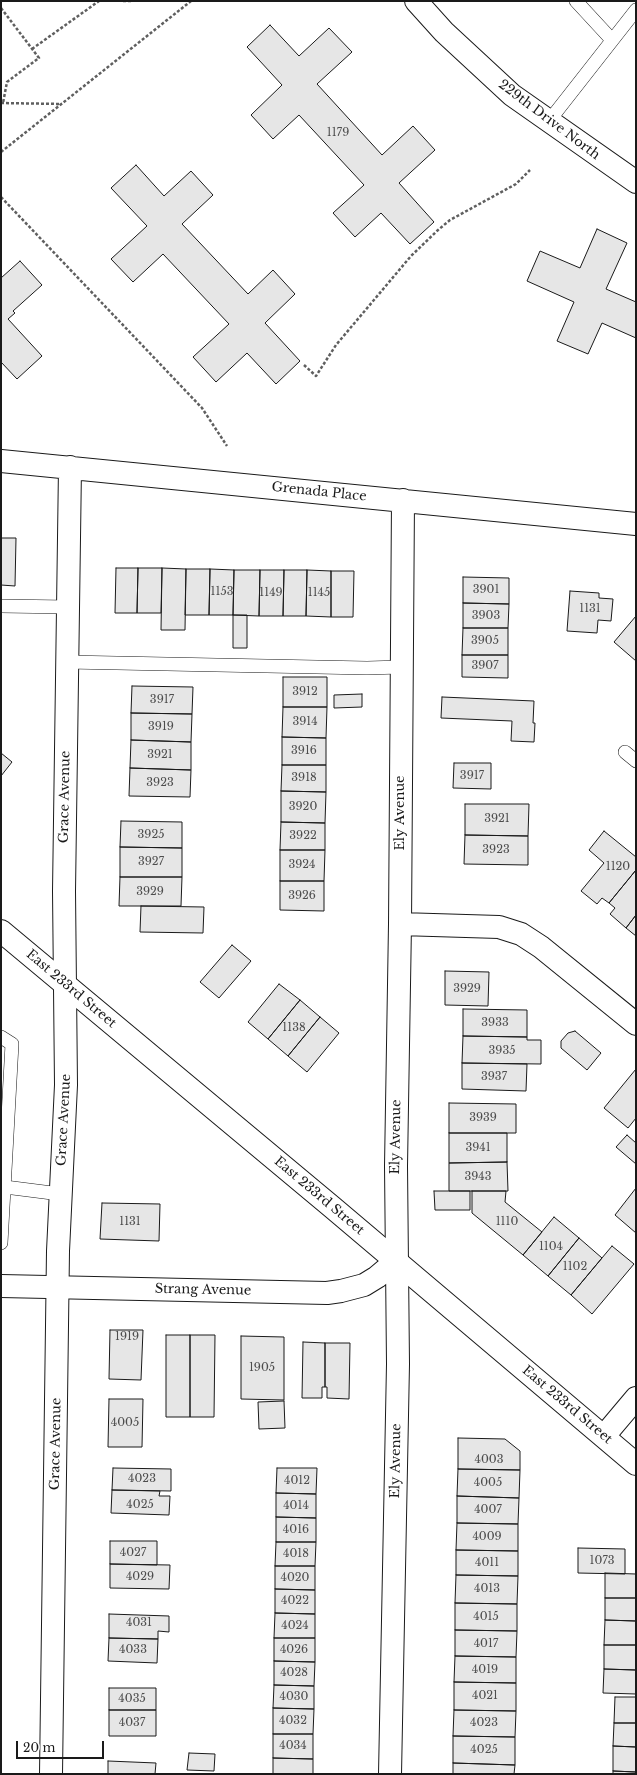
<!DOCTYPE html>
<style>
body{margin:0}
#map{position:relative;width:637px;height:1775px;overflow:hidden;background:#fff;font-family:"Libre Baskerville",serif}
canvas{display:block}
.frame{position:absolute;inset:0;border:2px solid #1a1a1a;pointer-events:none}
.scale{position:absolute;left:16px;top:1741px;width:88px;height:18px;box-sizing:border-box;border:2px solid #1a1a1a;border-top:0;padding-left:5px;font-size:12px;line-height:14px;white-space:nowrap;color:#1a1a1a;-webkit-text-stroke:3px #fff;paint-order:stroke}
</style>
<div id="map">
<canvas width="637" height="1775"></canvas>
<div class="frame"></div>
<div class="scale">20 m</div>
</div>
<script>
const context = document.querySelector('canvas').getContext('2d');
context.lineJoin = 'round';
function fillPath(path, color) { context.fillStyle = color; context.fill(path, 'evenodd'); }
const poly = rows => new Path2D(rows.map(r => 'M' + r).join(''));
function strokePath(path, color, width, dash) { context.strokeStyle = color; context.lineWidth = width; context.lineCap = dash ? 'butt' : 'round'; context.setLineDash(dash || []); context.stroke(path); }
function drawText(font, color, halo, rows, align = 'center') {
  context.font = font + ' "Libre Baskerville",serif'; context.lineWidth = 3; context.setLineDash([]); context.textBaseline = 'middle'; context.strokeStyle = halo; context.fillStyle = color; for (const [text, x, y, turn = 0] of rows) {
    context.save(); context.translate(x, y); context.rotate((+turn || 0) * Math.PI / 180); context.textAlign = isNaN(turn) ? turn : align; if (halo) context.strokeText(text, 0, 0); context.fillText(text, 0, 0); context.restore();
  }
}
const building = poly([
 [270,25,299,56,329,28,352,52,317,84,382,155,413,126,435,150,399,183,434,222,410,244,381,213,355,237,333,213,364,185,299,115,273,139,251,115,282,85,247,47,270,25],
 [136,165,164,196,191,171,213,195,182,224,248,294,273,270,295,294,265,323,300,361,276,384,247,353,216,382,193,357,229,324,163,254,133,282,111,259,147,226,111,188,136,165],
 [597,229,627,243,606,289,636,302,636,338,602,323,588,354,557,341,574,302,527,281,540,251,580,268,597,229],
 [20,261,42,285,13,311,15,313,8,319,42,356,17,379,1,362,1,278,20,261],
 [1,538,16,538,15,586,1,585,1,538],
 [116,568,138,568,137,613,115,613,116,568],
 [138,568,162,568,161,613,137,613,138,568],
 [162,568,186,569,185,630,161,630,162,568],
 [186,569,210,569,209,615,185,615,186,569],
 [210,569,234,570,233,615,209,615,210,569],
 [234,570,260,570,259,616,233,615,234,570],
 [260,570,284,570,283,616,259,616,260,570],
 [284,570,307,570,306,616,283,616,284,570],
 [307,570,331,571,331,617,306,616,307,570],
 [331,571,354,571,353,617,331,617,331,571],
 [463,577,509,578,509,604,463,603,463,577],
 [570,591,599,593,599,598,613,599,611,621,598,620,597,633,567,631,570,591],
 [463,603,509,604,508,628,463,628,463,603],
 [233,615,247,615,247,648,233,648,233,615],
 [636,616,636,661,614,642,636,616],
 [463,628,508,628,508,655,462,655,463,628],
 [462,655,508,655,508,678,462,677,462,655],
 [283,677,327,677,327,707,283,707,283,677],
 [132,686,193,687,192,714,131,713,132,686],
 [362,694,362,707,334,708,334,695,362,694],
 [442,697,534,701,533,723,535,723,534,742,511,741,512,721,441,718,442,697],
 [283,707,327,707,326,738,282,737,283,707],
 [131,713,192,714,191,742,131,740,131,713],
 [282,737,326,738,326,765,282,765,282,737],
 [131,740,191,742,191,770,130,768,131,740],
 [1,753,12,762,1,776,1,753],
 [454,763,491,763,491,789,453,788,454,763],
 [282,765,326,765,326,792,281,791,282,765],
 [130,768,191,770,190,797,129,796,130,768],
 [281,791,326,792,325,823,281,822,281,791],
 [465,804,529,804,528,836,465,835,465,804],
 [121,821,182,822,182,848,120,847,121,821],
 [281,822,325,823,325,850,280,850,281,822],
 [604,831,636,857,636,870,609,903,602,898,597,904,581,891,604,863,589,850,604,831],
 [465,835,528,836,528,865,464,864,465,835],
 [120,847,182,848,182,877,120,877,120,847],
 [280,850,325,850,324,881,280,881,280,850],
 [636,870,636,915,626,928,610,914,615,908,609,903,636,870],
 [120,877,182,877,181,906,119,906,120,877],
 [280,881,324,881,324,911,280,910,280,881],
 [141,906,204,907,203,933,140,932,141,906],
 [636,915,636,936,626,928,636,915],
 [232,945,251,961,219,998,200,982,232,945],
 [445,971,489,972,488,1006,445,1005,445,971],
 [279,984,300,1000,268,1039,248,1022,279,984],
 [300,1000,320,1017,288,1056,268,1039,300,1000],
 [463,1009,527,1010,527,1037,463,1036,463,1009],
 [320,1017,339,1033,307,1072,288,1056,320,1017],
 [575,1031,601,1053,587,1070,561,1048,561,1041,568,1033,575,1031],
 [463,1036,527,1037,527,1040,541,1040,541,1064,462,1063,463,1036],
 [462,1063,527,1064,526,1091,462,1089,462,1063],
 [636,1069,636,1118,628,1128,604,1108,636,1069],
 [449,1103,516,1104,516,1133,449,1133,449,1103],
 [449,1133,507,1133,507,1162,449,1163,449,1133],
 [627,1135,636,1143,636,1164,616,1147,627,1135],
 [507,1162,508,1191,449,1191,449,1163,507,1162],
 [636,1188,636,1233,615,1215,636,1188],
 [434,1191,470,1191,470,1210,435,1210,434,1191],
 [472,1191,506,1191,505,1202,542,1232,523,1255,472,1213,472,1191],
 [102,1203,160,1204,159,1241,100,1239,102,1203],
 [554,1217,579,1238,548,1276,523,1255,554,1217],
 [579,1238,602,1258,571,1295,548,1276,579,1238],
 [612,1246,634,1264,592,1314,571,1295,612,1246],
 [110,1330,143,1330,141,1380,109,1379,110,1330],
 [166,1335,190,1335,190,1417,166,1417,166,1335],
 [190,1335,215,1335,214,1417,190,1417,190,1335],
 [241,1336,284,1337,284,1400,241,1399,241,1336],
 [303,1342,325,1343,325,1387,322,1387,322,1398,302,1398,303,1342],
 [325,1343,350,1343,349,1399,327,1398,327,1387,325,1387,325,1343],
 [109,1399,143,1399,142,1447,108,1447,109,1399],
 [284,1401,285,1428,259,1429,258,1402,284,1401],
 [458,1438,505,1439,520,1451,520,1470,458,1469,458,1438],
 [113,1468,171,1469,171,1491,112,1490,113,1468],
 [277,1468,317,1468,316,1494,276,1493,277,1468],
 [458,1469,520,1470,519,1498,457,1496,458,1469],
 [112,1490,160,1491,159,1496,170,1496,169,1515,111,1513,112,1490],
 [276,1493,316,1494,316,1518,276,1517,276,1493],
 [457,1496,519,1498,518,1524,457,1523,457,1496],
 [276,1517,316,1518,316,1542,276,1542,276,1517],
 [457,1523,518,1524,518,1551,456,1550,457,1523],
 [110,1541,157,1541,157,1565,110,1564,110,1541],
 [276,1542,316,1542,315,1566,275,1566,276,1542],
 [578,1548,625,1549,625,1574,578,1573,578,1548],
 [456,1550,518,1551,518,1576,456,1575,456,1550],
 [110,1564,170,1565,169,1589,110,1588,110,1564],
 [275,1566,315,1566,315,1590,275,1589,275,1566],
 [605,1573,636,1574,636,1598,605,1598,605,1573],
 [456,1575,518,1576,517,1604,455,1603,456,1575],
 [275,1589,315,1590,315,1614,275,1613,275,1589],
 [605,1598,636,1598,636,1621,605,1620,605,1598],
 [455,1603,517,1604,517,1631,455,1630,455,1603],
 [275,1613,315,1614,315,1638,274,1638,275,1613],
 [109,1614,169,1616,169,1632,158,1631,158,1639,109,1638,109,1614],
 [605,1620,636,1621,636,1645,604,1645,605,1620],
 [455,1630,517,1631,516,1657,455,1656,455,1630],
 [109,1638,158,1639,157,1663,108,1661,109,1638],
 [274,1638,315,1638,315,1662,274,1661,274,1638],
 [604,1645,636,1645,636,1670,604,1669,604,1645],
 [455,1656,516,1657,516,1683,454,1682,455,1656],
 [274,1661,315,1662,314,1686,274,1685,274,1661],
 [604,1669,636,1670,636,1694,603,1693,604,1669],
 [454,1682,516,1683,516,1711,454,1710,454,1682],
 [274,1685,314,1686,314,1709,273,1708,274,1685],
 [109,1688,156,1688,156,1710,109,1710,109,1688],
 [615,1697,636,1697,636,1723,614,1723,615,1697],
 [273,1708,314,1709,313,1734,273,1734,273,1708],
 [109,1710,156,1710,156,1736,109,1736,109,1710],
 [454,1710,516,1711,515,1737,453,1736,454,1710],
 [614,1723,636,1723,636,1747,613,1746,614,1723],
 [273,1734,313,1734,313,1759,273,1758,273,1734],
 [453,1736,515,1737,515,1765,453,1763,453,1736],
 [613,1746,636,1747,636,1772,613,1771,613,1746],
 [189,1753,215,1754,214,1771,187,1770,189,1753],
 [273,1758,313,1759,313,1774,273,1774,273,1758],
 [108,1761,156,1763,155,1774,108,1774,108,1761],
 [453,1763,515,1765,514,1774,453,1774,453,1763],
 [613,1771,636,1772,636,1774,613,1774,613,1771]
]);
fillPath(building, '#e6e6e6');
strokePath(building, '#1a1a1a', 1);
const service = poly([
 [576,1,612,40],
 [549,121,636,10],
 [1,606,68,607],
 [67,662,367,668,401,667],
 [625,752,636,761],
 [1,1037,12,1044,1,1243],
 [5,1187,60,1194]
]);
const minor = poly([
 [416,1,444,32,512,95,636,182],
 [1,461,636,524],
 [400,924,499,927,521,934,541,947,636,1024],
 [1,1286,327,1293,341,1291,364,1285,377,1277,396,1261],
 [51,1774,58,1251,66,1085,64,891,70,467],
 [390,1774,398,1364,396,1166,400,924,403,500]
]);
const tertiary = poly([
 [604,1436,636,1398]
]);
const primary = poly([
 [1,931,332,1207,636,1464]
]);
strokePath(service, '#1a1a1a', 14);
strokePath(minor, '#1a1a1a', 24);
strokePath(tertiary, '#1a1a1a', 24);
strokePath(primary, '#1a1a1a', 24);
strokePath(poly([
 [123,1,131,1],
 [1,8,39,58,7,82,3,103],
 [32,49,99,1],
 [1,103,62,104],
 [1,152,191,1],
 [1,197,202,408,227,446],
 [304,365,316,376,336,345,411,256,438,230,450,220,516,184,530,170]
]), '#5f5f5f', 2.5, [3, 2]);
strokePath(service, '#fff', 13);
strokePath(minor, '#fff', 22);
strokePath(tertiary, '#fff', 22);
strokePath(primary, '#fff', 22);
drawText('11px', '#4d4d4d', null, [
 ["1179",338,133],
 ["3901",486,590],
 ["1153",222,592],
 ["1149",271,593],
 ["1145",319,593],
 ["1131",590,609],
 ["3903",486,616],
 ["3905",485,641],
 ["3907",485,666],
 ["3912",305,692],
 ["3917",162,700],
 ["3914",305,722],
 ["3919",161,727],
 ["3916",304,751],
 ["3921",160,755],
 ["3917",472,776],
 ["3918",304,778],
 ["3923",160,783],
 ["3920",303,807],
 ["3921",497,819],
 ["3925",151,835],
 ["3922",303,836],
 ["3923",496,850],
 ["3927",151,862],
 ["3924",302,865],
 ["1120",618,867],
 ["3929",150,892],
 ["3926",302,896],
 ["3929",467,989],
 ["3933",495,1023],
 ["1138",294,1028],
 ["3935",502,1051],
 ["3937",494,1077],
 ["3939",483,1118],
 ["3941",478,1148],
 ["3943",478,1177],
 ["1131",130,1222],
 ["1110",507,1222],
 ["1104",551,1247],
 ["1102",575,1267],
 ["1919",127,1337],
 ["1905",262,1368],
 ["4005",125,1423],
 ["4003",489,1460],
 ["4023",142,1479],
 ["4012",297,1481],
 ["4005",488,1483],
 ["4025",140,1505],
 ["4014",296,1506],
 ["4007",488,1510],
 ["4016",296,1530],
 ["4009",487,1537],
 ["4027",133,1553],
 ["4018",296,1554],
 ["1073",602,1561],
 ["4011",487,1563],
 ["4029",140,1577],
 ["4020",295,1578],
 ["4013",487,1589],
 ["4022",295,1601],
 ["4015",486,1617],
 ["4031",139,1623],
 ["4024",295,1626],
 ["4017",486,1644],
 ["4033",133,1650],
 ["4026",294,1650],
 ["4019",485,1670],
 ["4028",294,1673],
 ["4021",485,1696],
 ["4030",294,1697],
 ["4035",132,1699],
 ["4032",293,1721],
 ["4037",132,1723],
 ["4023",484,1723],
 ["4034",293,1746],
 ["4025",484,1750]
]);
drawText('13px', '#1a1a1a', '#fff', [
 ["229th Drive North",549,120,37],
 ["Grenada Place",319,492,6],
 ["Grace Avenue",65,797,-89],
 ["Ely Avenue",400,813,-90],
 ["East 233rd Street",71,989,40],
 ["Grace Avenue",64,1120,-87],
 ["Ely Avenue",396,1137,-89],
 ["East 233rd Street",319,1196,40],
 ["Strang Avenue",203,1290,1],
 ["East 233rd Street",567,1405,40],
 ["Grace Avenue",56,1444,-89],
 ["Ely Avenue",396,1461,-89]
]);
</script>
